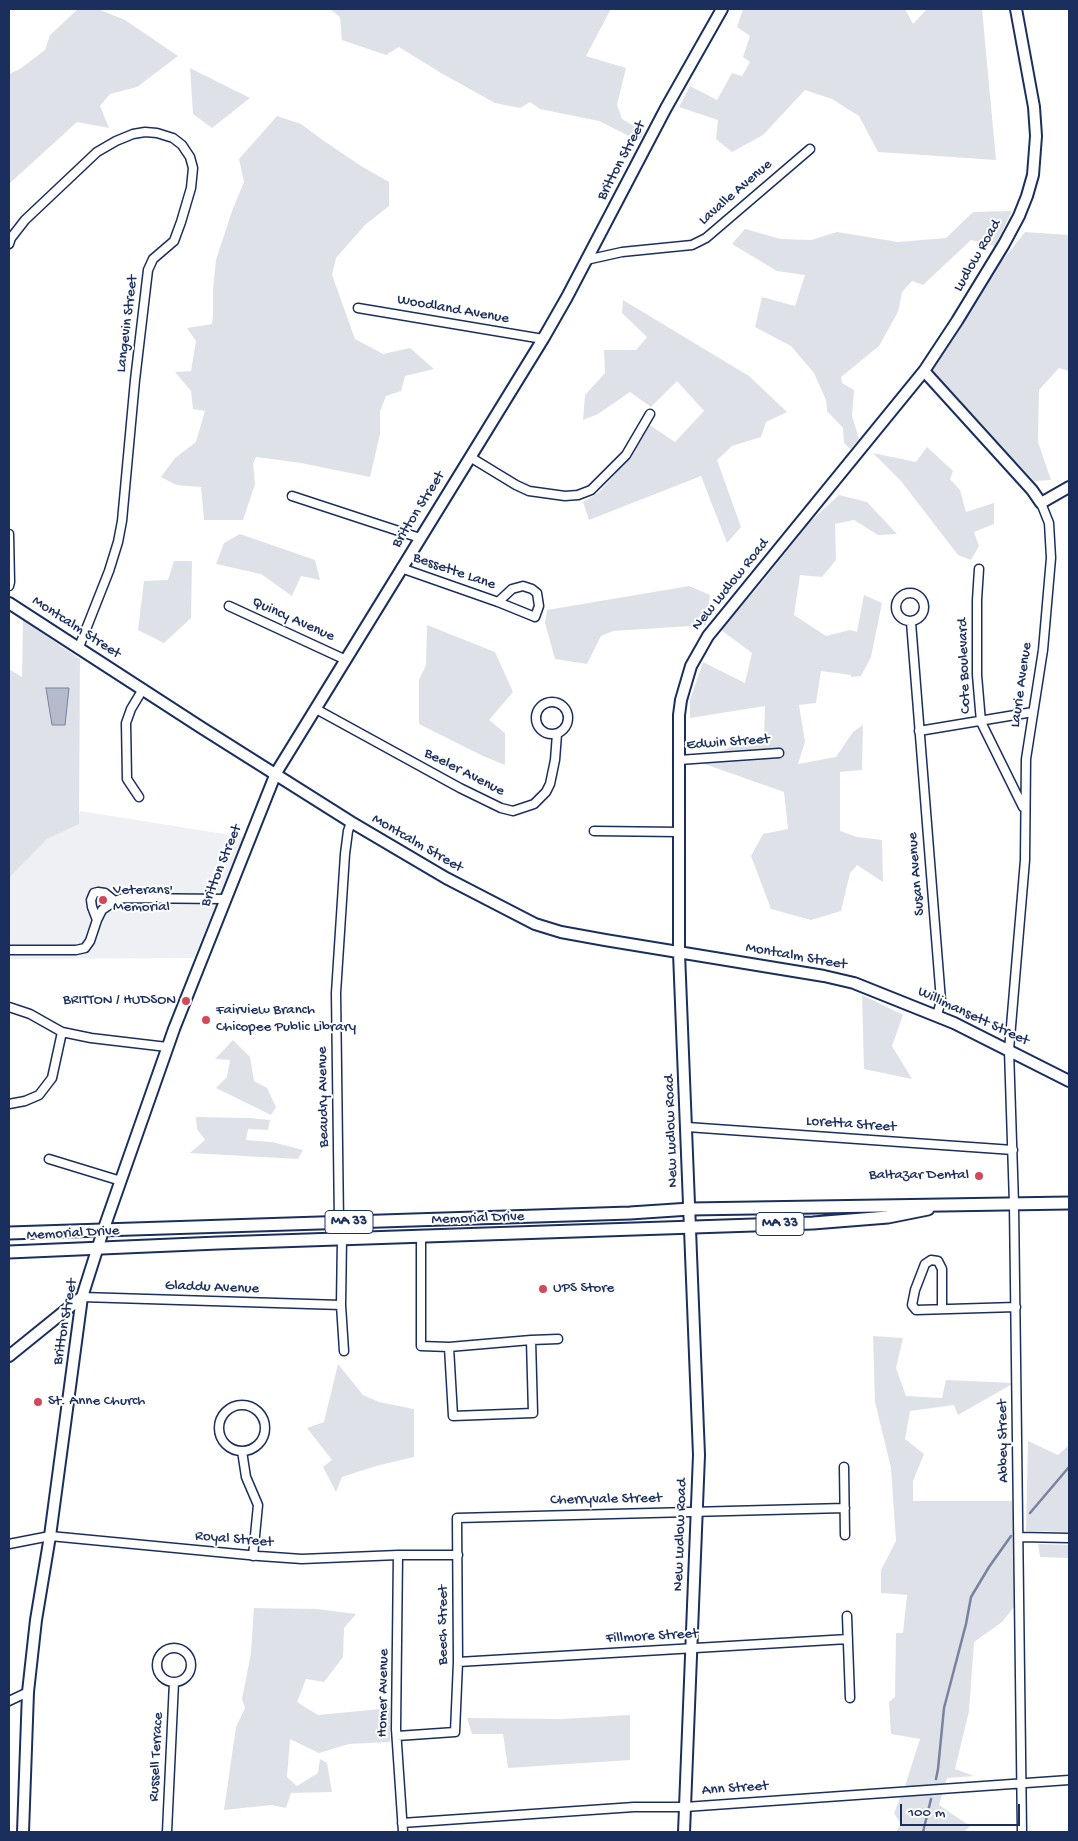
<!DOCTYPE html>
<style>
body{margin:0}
#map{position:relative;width:1078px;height:1841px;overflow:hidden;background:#fff;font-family:"Gochi Hand",sans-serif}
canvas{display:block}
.frame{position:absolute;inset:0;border:10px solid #1b2f5e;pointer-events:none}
.scale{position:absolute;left:900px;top:1804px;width:120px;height:22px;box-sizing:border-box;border:2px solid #1b2f5e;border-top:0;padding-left:6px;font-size:15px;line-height:18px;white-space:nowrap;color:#1b2f5e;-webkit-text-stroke:4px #fff;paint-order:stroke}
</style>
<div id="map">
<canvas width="1078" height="1841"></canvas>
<div class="frame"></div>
<div class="scale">100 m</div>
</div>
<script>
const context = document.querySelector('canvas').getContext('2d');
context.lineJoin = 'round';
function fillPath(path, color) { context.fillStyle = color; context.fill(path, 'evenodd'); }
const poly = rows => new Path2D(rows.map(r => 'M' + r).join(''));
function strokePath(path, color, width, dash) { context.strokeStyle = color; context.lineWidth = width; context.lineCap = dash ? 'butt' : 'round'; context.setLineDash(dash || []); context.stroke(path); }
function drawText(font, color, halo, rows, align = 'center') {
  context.font = font + ' "Gochi Hand",sans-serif'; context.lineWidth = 4; context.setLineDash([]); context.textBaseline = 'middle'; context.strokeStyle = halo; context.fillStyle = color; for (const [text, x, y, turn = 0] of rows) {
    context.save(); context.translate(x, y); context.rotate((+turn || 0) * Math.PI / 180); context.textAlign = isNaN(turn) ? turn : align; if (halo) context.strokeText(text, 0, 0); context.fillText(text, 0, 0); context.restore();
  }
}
fillPath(poly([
 [80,811,243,837,194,958,9,959,9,878,47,839,78,824]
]), '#eff0f4');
fillPath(poly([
 [78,9,98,9,125,20,178,56,137,87,110,94,100,106,109,128,77,122,9,184,9,74,20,69,45,50,50,35],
 [330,9,611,9,586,56,626,68,617,105,622,119,644,132,639,141,599,121,540,109,530,102,520,108,495,103,441,73,399,47,386,55,342,40,340,17],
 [743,9,905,9,913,24,927,9,982,9,996,160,878,152,859,116,832,99,805,90,763,135,732,152,716,139,718,120,679,107,690,86,717,100,732,73,742,76,750,62,743,57,750,36,737,27],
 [190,68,250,98,212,128,193,114],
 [277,116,301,124,324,141,361,166,389,182,389,206,365,225,336,258,332,275,355,339,383,354,410,348,434,369,405,376,401,391,386,396,380,411,380,434,370,477,301,463,256,457,253,464,255,484,243,520,204,520,201,487,176,485,161,477,175,458,196,442,205,411,193,409,191,391,175,372,191,371,196,341,187,328,212,324,213,315,213,289,216,260,232,211,244,182,239,159],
 [1012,211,995,246,971,240,923,285,912,281,902,292,898,312,879,346,841,377,842,383,854,390,852,416,859,439,850,449,844,443,843,428,827,411,826,400,814,373,791,346,755,327,762,297,795,306,805,275,777,271,732,244,745,229,781,239,811,240,837,232,898,242,946,238,973,212],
 [1025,232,1069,235,1069,371,1059,368,1039,390,1038,442,1051,480,1034,481,932,371,1001,262],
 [623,300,749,376,787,412,766,422,761,437,732,446,717,460,741,527,727,543,701,476,589,520,583,502,598,493,631,457,648,424,675,442,704,411,677,381,651,407,630,392,598,414,583,420,585,395,605,373,604,350,636,350,647,337,622,313],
 [927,447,953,471,950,479,960,490,966,512,994,503,994,524,974,532,979,546,971,560,958,555,901,481,873,453,916,462],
 [839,495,867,502,897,534,878,535,854,520,835,524,836,560,822,577,800,575,794,615,826,636,850,630,857,632,864,595,882,603,871,657,861,676,851,677,851,675,821,671,816,703,799,705,805,742,798,764,836,757,853,732,863,725,862,770,840,772,840,831,857,837,882,840,883,882,857,865,850,873,841,911,811,920,771,909,751,856,763,834,788,829,784,792,699,762,747,739,764,738,765,706,690,718,690,700,703,662,745,683,752,653,721,630,759,586,811,521],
 [240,534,315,560,320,580,301,576,292,596,261,574,216,564,224,543],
 [174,561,192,561,191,618,164,643,138,630,144,581,168,580],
 [689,586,710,595,706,625,613,631,601,636,587,664,555,659,545,623,547,610],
 [23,620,80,659,79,824,47,839,9,878,9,669,22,677],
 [427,625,495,652,513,692,489,720,505,733,505,765,483,756,419,724,419,680,426,665],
 [862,995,903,1015,892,1046,912,1079,864,1069],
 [233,1040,250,1057,254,1081,267,1088,276,1107,271,1115,216,1088,227,1077,230,1060,215,1059],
 [196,1117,250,1118,270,1120,268,1130,248,1129,246,1140,272,1142,303,1150,298,1159,190,1153,205,1140,197,1129],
 [873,1336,903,1338,896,1368,906,1396,942,1398,946,1380,1014,1383,958,1415,954,1405,910,1411,905,1439,924,1454,913,1481,913,1501,1014,1501,1014,1607,1002,1622,974,1642,969,1711,955,1769,974,1776,947,1778,939,1805,970,1826,964,1832,896,1832,901,1824,894,1813,906,1783,920,1739,891,1734,889,1702,895,1697,896,1633,903,1633,907,1595,881,1593,881,1570,896,1541,891,1468,875,1402],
 [338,1364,363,1395,379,1402,414,1409,414,1457,376,1466,342,1477,336,1492,323,1467,332,1460,307,1428,324,1422],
 [1028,1441,1058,1455,1069,1445,1069,1532,1026,1531],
 [1038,1544,1069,1545,1069,1558,1040,1557],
 [254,1608,317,1609,356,1614,344,1628,343,1657,324,1682,306,1679,297,1702,318,1715,390,1708,390,1742,349,1744,319,1753,290,1739,287,1777,297,1786,318,1773,320,1759,327,1763,332,1792,291,1793,286,1808,271,1805,224,1810,236,1727,245,1708,242,1699,251,1653],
 [630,1715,630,1760,508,1768,503,1734,472,1734,467,1718,561,1719]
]), '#dee1e7');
const water = poly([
 [46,688,69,688,65,725,52,725,46,688]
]);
fillPath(water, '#b5bbca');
strokePath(water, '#77839f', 1);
strokePath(poly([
 [1030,1513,1069,1467],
 [936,1779,938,1769,944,1708,966,1624,971,1597,989,1567,1011,1536],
 [923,1832,931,1799]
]), '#77839f', 2.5);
const street = poly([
 [9,244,11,238,25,220,97,152,116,141,133,134,145,132,157,133,173,138,182,145,190,157,193,168,191,188,181,222,174,241,153,259,148,270,135,380,122,521,118,542,109,571,79,647],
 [586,260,622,252,692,245,706,238,810,149],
 [358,308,543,339],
 [470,457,516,485,529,491,565,496,578,495,591,490,626,455,650,414],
 [292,496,420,538],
 [9,534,10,582,9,586],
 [401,568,498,602,512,589,523,586,532,589,537,593,539,606,535,617,498,602],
 [979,569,977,600,977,675,981,722,1023,807],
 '896 607a14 14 0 1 1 28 0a14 14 0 1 1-28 0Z',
 [229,606,346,660],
 [911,622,940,988,941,1001,937,1015],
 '536 718a16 16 0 1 1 32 0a16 16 0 1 1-32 0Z',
 [316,709,460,788,501,808,513,811,534,804,546,792,550,784,555,760,557,734],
 [919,731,1033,712],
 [679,760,779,753],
 [139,797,127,779,126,723,131,709,143,689],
 [594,831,679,832],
 [115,901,102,910,97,920,92,907,91,900,94,893,98,892,105,893,115,901,123,898,225,899],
 [9,950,76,950,85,948,90,941,97,920],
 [9,1007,30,1014,62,1032,91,1038,167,1047],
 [9,1104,25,1101,39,1095,52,1078,62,1032],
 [687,1127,1013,1150],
 [49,1159,121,1181],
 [339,1223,336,993,345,854,348,831,351,822],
 [421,1236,421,1346,449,1347,531,1340,533,1413,453,1416,449,1347],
 [342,1239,341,1305,344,1351],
 [82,1297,341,1305],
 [942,1309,942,1269,938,1261,931,1260,925,1264,915,1290,912,1305,916,1310,1016,1307],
 [531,1340,558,1339],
 '219 1428a23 23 0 1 1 46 0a23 23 0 1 1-46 0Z',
 [242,1451,246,1477,258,1505,253,1556],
 [844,1467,845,1535],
 [1019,1537,1069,1538],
 [9,1544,50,1536,259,1556,302,1559,398,1555,458,1555],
 [398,1555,396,1729,403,1832],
 [847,1616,850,1698],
 '157 1665a17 17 0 1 1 34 0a17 17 0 1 1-34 0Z',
 [458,1662,848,1639],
 [9,1701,28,1692],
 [397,1736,455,1732,458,1662,457,1518,845,1508],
 [402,1823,634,1807,685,1807,1069,1780],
 [167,1832,174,1682],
 [1022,1832,1014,1204,1009,1050,1025,860,1026,759,1043,650,1051,558,1049,523,1041,503]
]);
const secondary = poly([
 [924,371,1032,490,1041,503,1069,487],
 [9,603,202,728,351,822,446,878,535,924,561,932,605,940,824,976,854,983,954,1023,1069,1081],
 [9,1356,82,1297],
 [23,1832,28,1692,36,1620,50,1536,82,1297,103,1231,174,1029,276,773,543,339,567,297,666,108,722,9],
 [684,1832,699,1455,679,953,679,715,681,700,691,666,708,636,924,371,957,321,1004,244,1019,216,1027,196,1033,175,1036,136,1034,107,1016,9]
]);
const primary = poly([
 [9,1233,630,1213,690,1209,1069,1203],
 [9,1252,218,1243,813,1223,888,1217,928,1209]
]);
strokePath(street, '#1b2f5e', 11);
strokePath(secondary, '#1b2f5e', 14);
strokePath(primary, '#1b2f5e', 15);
strokePath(street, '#fff', 8);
strokePath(secondary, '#fff', 10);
strokePath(primary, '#fff', 11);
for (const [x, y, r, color] of [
 [103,900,5,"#d1495b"],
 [186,1001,5,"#d1495b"],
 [206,1020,5,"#d1495b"],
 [979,1176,5,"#d1495b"],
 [543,1289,5,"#d1495b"],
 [38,1402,5,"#d1495b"]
]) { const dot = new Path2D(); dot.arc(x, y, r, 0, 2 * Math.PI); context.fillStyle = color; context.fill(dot); strokePath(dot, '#fff', 2); }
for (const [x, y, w] of [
 [349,1222,48],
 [780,1224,48]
]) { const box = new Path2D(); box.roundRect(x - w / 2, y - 11.5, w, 23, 4); context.fillStyle = '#fff'; context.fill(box); strokePath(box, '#1b2f5e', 1); }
drawText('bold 14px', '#1b2f5e', null, [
 ["MA 33",349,1222],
 ["MA 33",780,1224]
]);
drawText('15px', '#1b2f5e', '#fff', [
 ["Britton Street",622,161,-62],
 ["Lavalle Avenue",736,193,-41],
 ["Ludlow Road",978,256,-60],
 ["Woodland Avenue",453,310,10],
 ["Langevin Street",128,324,-83],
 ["Britton Street",419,510,-58],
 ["Bessette Lane",454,572,19],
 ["New Ludlow Road",731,585,-51],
 ["Quincy Avenue",293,620,24],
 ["Montcalm Street",76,628,33],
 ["Cote Boulevard",965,666,-92],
 ["Laurie Avenue",1022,685,-82],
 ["Edwin Street",728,743,-4],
 ["Beeler Avenue",464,773,27],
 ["Montcalm Street",417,844,30],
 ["Britton Street",222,866,-68],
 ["Susan Avenue",917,874,-95],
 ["Montcalm Street",796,957,10],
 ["Willimansett Street",973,1017,25],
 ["Beaudry Avenue",324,1097,-91],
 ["Loretta Street",851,1125,4],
 ["New Ludlow Road",672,1131,-92],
 ["Memorial Drive",478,1219,-2],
 ["Memorial Drive",73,1234,-3],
 ["Gladdu Avenue",212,1288,2],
 ["Britton Street",66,1322,-80],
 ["Abbey Street",1004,1441,-91],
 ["Cherryvale Street",606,1500,-1],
 ["New Ludlow Road",681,1535,-88],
 ["Royal Street",234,1540,5],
 ["Beech Street",444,1625,-90],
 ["Fillmore Street",652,1637,-3],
 ["Homer Avenue",384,1693,-89],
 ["Russell Terrace",157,1757,-87],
 ["Ann Street",735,1789,-4]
]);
drawText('15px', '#1b2f5e', '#fff', [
 ["Veterans'",113,891],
 ["Memorial",113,908],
 ["BRITTON / HUDSON",176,1001,"right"],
 ["Fairview Branch",216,1011],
 ["Chicopee Public Library",216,1028],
 ["Baltazar Dental",969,1176,"right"],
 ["UPS Store",553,1289],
 ["St. Anne Church",48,1402]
], 'left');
</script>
